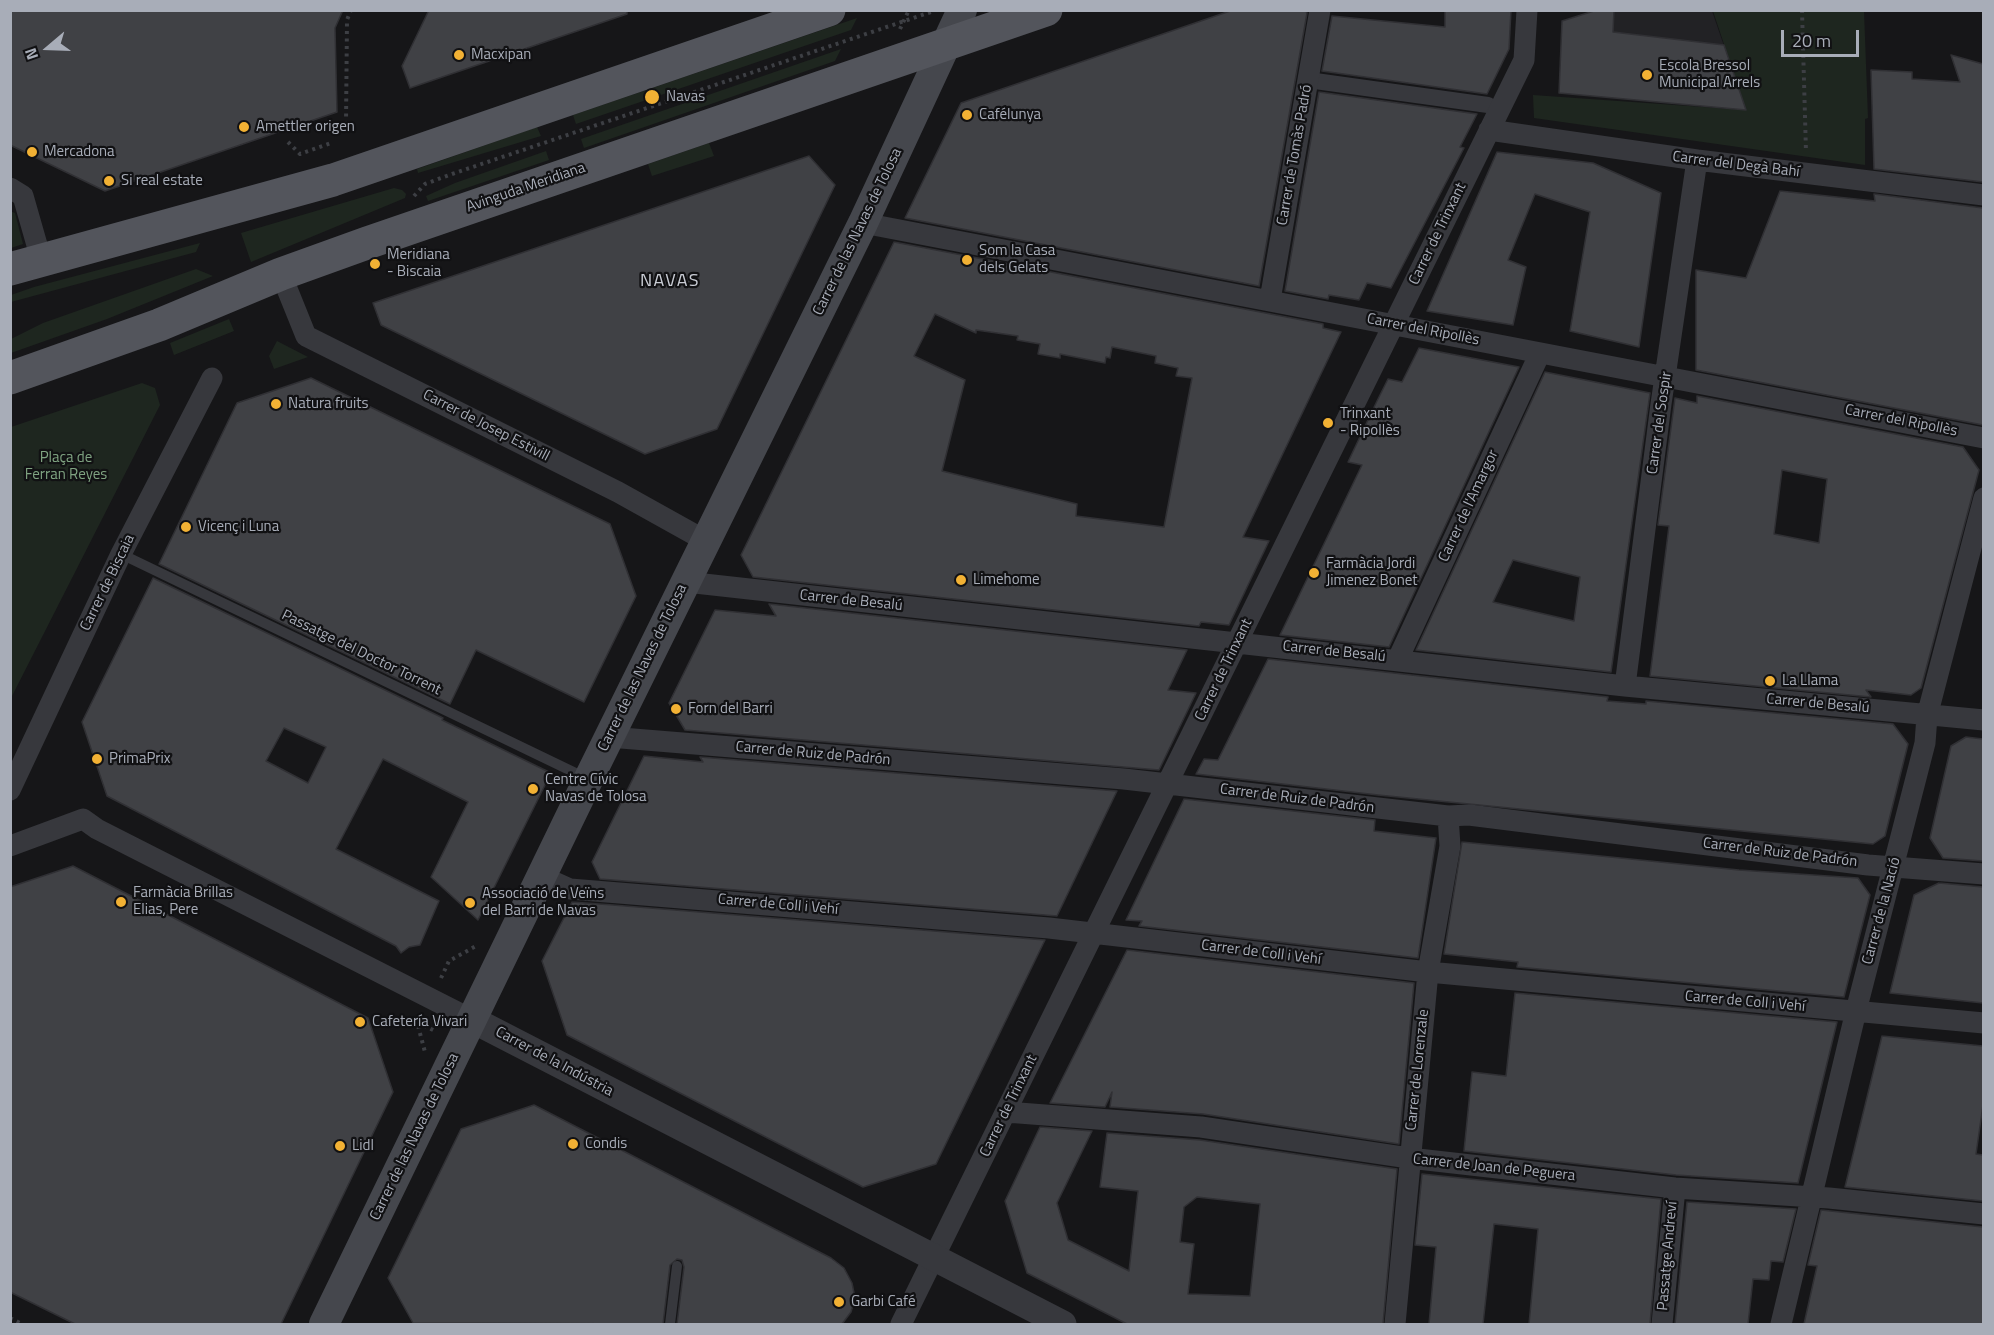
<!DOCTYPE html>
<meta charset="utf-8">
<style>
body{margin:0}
#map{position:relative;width:1994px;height:1335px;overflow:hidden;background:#161618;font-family:"Titillium Web",sans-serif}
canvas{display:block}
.frame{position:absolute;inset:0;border:12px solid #a8adb8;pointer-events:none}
.north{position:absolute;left:18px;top:18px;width:60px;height:60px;-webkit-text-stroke:4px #111113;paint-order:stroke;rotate:251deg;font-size:16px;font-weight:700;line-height:24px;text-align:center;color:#a8adb8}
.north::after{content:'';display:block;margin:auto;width:21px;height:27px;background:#a8adb8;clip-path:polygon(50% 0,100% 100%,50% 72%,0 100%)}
.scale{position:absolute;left:1781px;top:30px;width:78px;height:27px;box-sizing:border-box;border:3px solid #a8adb8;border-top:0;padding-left:8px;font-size:18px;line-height:21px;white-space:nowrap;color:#a8adb8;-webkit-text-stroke:4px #111113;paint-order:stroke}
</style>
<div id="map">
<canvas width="1994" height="1335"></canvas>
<div class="frame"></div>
<div class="north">N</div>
<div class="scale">20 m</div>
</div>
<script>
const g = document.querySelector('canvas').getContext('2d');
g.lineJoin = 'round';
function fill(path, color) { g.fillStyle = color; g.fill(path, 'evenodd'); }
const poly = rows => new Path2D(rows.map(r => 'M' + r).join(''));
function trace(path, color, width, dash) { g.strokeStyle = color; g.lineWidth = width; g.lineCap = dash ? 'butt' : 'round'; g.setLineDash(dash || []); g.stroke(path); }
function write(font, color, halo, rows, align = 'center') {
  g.font = font + ' "Titillium Web",sans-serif'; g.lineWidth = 4.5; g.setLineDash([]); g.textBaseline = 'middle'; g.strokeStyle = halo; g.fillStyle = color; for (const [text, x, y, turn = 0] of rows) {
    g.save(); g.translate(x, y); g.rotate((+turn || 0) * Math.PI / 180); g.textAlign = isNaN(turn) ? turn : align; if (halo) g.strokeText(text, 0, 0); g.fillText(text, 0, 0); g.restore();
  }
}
fill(poly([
 [1597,11,1712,11,1746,110,1559,93,1562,21]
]), '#222225');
fill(poly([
 [1713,11,1864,11,1868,118,1865,119,1865,165,1534,118,1533,95,1746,110],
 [857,18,851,30,576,124,573,115],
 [841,49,835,61,584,148,581,139],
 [537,127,541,136,418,173,417,169],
 [709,143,714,156,652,176,648,164],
 [546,151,549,160,428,201,426,196,455,183],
 [394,188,402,190,406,194,405,198,251,262,241,233],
 [10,211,15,213,23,244,11,248],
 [200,243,196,252,11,302,11,295,34,287],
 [196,269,213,276,107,319,11,353,11,339,43,323],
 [229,319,234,331,174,355,170,343],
 [277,341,308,357,274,369,269,356],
 [142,383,155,388,160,405,11,698,11,427]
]), '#1e261f');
const building = poly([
 [10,10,343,10,335,28,337,112,105,191,10,145,10,10],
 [429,10,627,10,627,14,410,88,402,66,429,10],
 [1233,10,1305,10,1307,13,1259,286,905,218,961,103,1233,10],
 [1445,10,1511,10,1509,49,1487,94,1322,71,1332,16,1445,27,1445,10],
 [1597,10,1614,10,1613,32,1724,45,1746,110,1559,93,1562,21,1597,10],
 [1951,55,1983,64,1983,182,1874,169,1871,70,1912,72,1912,79,1960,82,1951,55],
 [1319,92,1477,114,1460,147,1464,148,1391,288,1367,283,1359,300,1329,295,1328,299,1285,291,1319,92],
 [1497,152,1593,163,1661,193,1639,347,1570,331,1590,212,1535,194,1508,260,1526,267,1513,325,1427,311,1497,152],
 [809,156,835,185,717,429,645,454,381,325,373,303,809,156],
 [1780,191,1875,201,1874,194,1983,208,1983,425,1696,370,1696,270,1746,278,1780,191],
 [894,242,1323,324,1323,328,1341,332,1243,537,1269,541,1229,625,1201,622,1199,626,753,577,741,555,894,242],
 [935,314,976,333,976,330,1018,336,1017,340,1040,344,1038,354,1060,358,1060,354,1105,363,1106,357,1110,358,1112,347,1156,356,1155,363,1178,368,1176,376,1192,378,1164,527,1076,516,1077,504,942,471,965,380,914,356,935,314],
 [1419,348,1519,367,1389,647,1280,635,1362,465,1348,462,1377,401,1388,379,1402,382,1419,348],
 [1545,372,1650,393,1611,672,1416,650,1545,372],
 [1513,560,1580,577,1574,621,1493,602,1513,560],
 [311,378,610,524,636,596,584,702,476,650,450,704,159,564,237,403,311,378],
 [1697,396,1963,447,1979,470,1921,688,1911,695,1866,690,1871,697,1650,676,1669,526,1658,525,1675,398,1697,403,1697,396],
 [1782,470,1827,479,1819,543,1774,534,1782,470],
 [153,578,443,718,442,720,551,773,478,920,431,877,468,802,383,759,336,849,439,901,420,945,409,947,401,953,396,946,107,796,82,722,153,578],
 [284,728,326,747,308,783,266,761,284,728],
 [769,604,1187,650,1168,690,1196,693,1159,770,685,730,669,703,715,610,776,616,769,604],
 [1268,659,1608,697,1607,701,1646,704,1646,701,1893,724,1908,744,1885,836,1873,844,1378,795,1196,774,1204,759,1218,760,1268,659],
 [1966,737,1983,739,1983,861,1943,858,1930,838,1951,746,1966,737],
 [644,756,703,762,700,757,1117,791,1057,916,600,879,592,862,644,756],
 [1184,799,1375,820,1374,831,1436,838,1418,958,1139,926,1142,921,1126,920,1184,799],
 [1462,842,1739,870,1858,878,1870,895,1844,997,1517,967,1518,962,1444,954,1462,842],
 [73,866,368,1018,393,1092,281,1324,75,1324,10,1292,10,887,73,866],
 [1939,883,1983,887,1983,1003,1890,993,1914,895,1939,883],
 [572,902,613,905,1045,940,936,1164,863,1187,567,1035,542,961,572,902],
 [1127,950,1414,983,1399,1144,1203,1114,1110,1107,1112,1092,1105,1107,1050,1103,1127,950],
 [1515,993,1837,1022,1798,1183,1676,1175,1464,1151,1472,1072,1506,1076,1515,993],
 [1882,1036,1983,1046,1983,1105,1976,1154,1983,1155,1983,1201,1845,1187,1882,1036],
 [534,1105,831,1258,844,1268,852,1283,855,1298,851,1312,842,1324,677,1324,684,1267,682,1260,677,1259,670,1265,663,1324,413,1323,388,1278,461,1129,534,1105],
 [1040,1127,1092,1131,1057,1203,1068,1240,1129,1271,1138,1191,1100,1187,1107,1133,1200,1140,1397,1169,1383,1324,1127,1324,1027,1273,1005,1201,1040,1127],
 [1197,1197,1260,1204,1250,1296,1188,1294,1194,1244,1180,1242,1184,1207,1197,1197],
 [1422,1174,1661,1199,1650,1324,1529,1324,1538,1229,1494,1224,1483,1324,1429,1324,1436,1247,1415,1245,1422,1174],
 [1687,1202,1796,1209,1783,1262,1771,1261,1769,1280,1753,1279,1748,1324,1675,1324,1687,1202],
 [1821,1210,1983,1227,1983,1324,1804,1324,1817,1266,1808,1265,1821,1210]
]);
fill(building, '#404145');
trace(building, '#303034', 1.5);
trace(poly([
 [1802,10,1806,152],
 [900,29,909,10],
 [346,124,347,20,351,10],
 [288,142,300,154,331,143],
 [414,196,425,184,452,174,931,12],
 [441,978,449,961,476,946],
 [419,1019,417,1022,425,1052],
 [417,1022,437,1032],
 [10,1318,22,1324]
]), '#3d3f44', 4, [3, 4.5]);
trace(poly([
 [121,554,588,779],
 [670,1324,677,1266]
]), '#37383d', 10);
trace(poly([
 [1308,80,1488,105]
]), '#37383d', 16);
trace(poly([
 [1489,130,1697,160,1984,195],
 [10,188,23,196,41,259],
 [863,223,1984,438],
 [281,274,306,336,618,492,706,541],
 [1270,300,1320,10],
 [686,582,1625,686,1984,720],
 [1398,659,1540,353],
 [1625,686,1661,404,1697,160],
 [609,737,1124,779,1448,816,1469,815,1868,865,1984,874],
 [10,790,121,554,212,378],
 [10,846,83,819,97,829,473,1020],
 [541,876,570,889,1049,928,1428,972,1984,1023],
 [1006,1112,1201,1127,1409,1158,1675,1188,1829,1198,1984,1214],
 [901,1324,1524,60,1527,10],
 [1395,1324,1428,972,1450,846,1448,816],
 [1662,1324,1675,1188],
 [1781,1324,1856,1011,1925,743,1927,716,1984,498]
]), '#37383d', 21);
trace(poly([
 [473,1020,1063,1324]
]), '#37383d', 27);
trace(poly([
 [324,1324,588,780,863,223,962,10]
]), '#45474d', 30);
trace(poly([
 [10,269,333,180,829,10],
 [10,378,159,325,281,274,367,243,1046,10]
]), '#53555c', 33);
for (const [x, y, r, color] of [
 [459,55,6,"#f2b134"],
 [1647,75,6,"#f2b134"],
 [652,97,8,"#f2b134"],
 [967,115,6,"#f2b134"],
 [244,127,6,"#f2b134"],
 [32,152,6,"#f2b134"],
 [109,181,6,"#f2b134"],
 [967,260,6,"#f2b134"],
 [375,264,6,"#f2b134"],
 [276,404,6,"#f2b134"],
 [1328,423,6,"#f2b134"],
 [186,527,6,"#f2b134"],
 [1314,573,6,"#f2b134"],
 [961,580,6,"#f2b134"],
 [1770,681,6,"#f2b134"],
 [676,709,6,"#f2b134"],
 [97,759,6,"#f2b134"],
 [533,789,6,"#f2b134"],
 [121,902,6,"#f2b134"],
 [470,903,6,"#f2b134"],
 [360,1022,6,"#f2b134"],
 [573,1144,6,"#f2b134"],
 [340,1146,6,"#f2b134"],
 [839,1302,6,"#f2b134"]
]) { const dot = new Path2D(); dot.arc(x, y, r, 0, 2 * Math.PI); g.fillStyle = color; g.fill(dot); trace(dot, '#111113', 2); }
write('15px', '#a8adb8', '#111113', [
 ["Macxipan",471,55],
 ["Escola Bressol",1659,66],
 ["Municipal Arrels",1659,83],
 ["Navas",666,97],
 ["Cafélunya",979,115],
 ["Amettler origen",256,127],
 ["Mercadona",44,152],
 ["Si real estate",121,181],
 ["Som la Casa",979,251],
 ["dels Gelats",979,268],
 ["Meridiana",387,255],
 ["- Biscaia",387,272],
 ["Natura fruits",288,404],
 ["Trinxant",1340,414],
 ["- Ripollès",1340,431],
 ["Vicenç i Luna",198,527],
 ["Farmàcia Jordi",1326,564],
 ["Jimenez Bonet",1326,581],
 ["Limehome",973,580],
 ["La Llama",1782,681],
 ["Forn del Barri",688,709],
 ["PrimaPrix",109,759],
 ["Centre Cívic",545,780],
 ["Navas de Tolosa",545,797],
 ["Farmàcia Brillas",133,893],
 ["Elias, Pere",133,910],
 ["Associació de Veïns",482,894],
 ["del Barri de Navas",482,911],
 ["Cafetería Vivari",372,1022],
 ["Condis",585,1144],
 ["Lidl",352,1146],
 ["Garbi Café",851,1302]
], 'left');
write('15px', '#a8adb8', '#111113', [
 ["Carrer de Tomàs Padró",1295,155,-80],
 ["Carrer del Degà Bahí",1736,165,7],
 ["Avinguda Meridiana",526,188,-19],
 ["Carrer de las Navas de Tolosa",858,232,-64],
 ["Carrer de Trinxant",1438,234,-64],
 ["Carrer del Ripollès",1423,330,11],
 ["Carrer del Ripollès",1901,421,11],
 ["Carrer del Sospir",1660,423,-82],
 ["Carrer de Josep Estivill",486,426,27],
 ["Carrer de l'Amargor",1469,506,-65],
 ["Carrer de Biscaia",108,583,-64],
 ["Carrer de Besalú",851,601,6],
 ["Carrer de Besalú",1334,652,6],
 ["Passatge del Doctor Torrent",361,653,26],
 ["Carrer de las Navas de Tolosa",643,668,-64],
 ["Carrer de Trinxant",1224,670,-64],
 ["Carrer de Besalú",1818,704,5],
 ["Carrer de Ruiz de Padrón",813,754,5],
 ["Carrer de Ruiz de Padrón",1297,799,7],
 ["Carrer de Ruiz de Padrón",1780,853,7],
 ["Carrer de Coll i Vehí",778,905,5],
 ["Carrer de la Nació",1882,911,-75],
 ["Carrer de Coll i Vehí",1261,953,7],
 ["Carrer de Coll i Vehí",1745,1002,5],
 ["Carrer de la Indústria",554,1062,28],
 ["Carrer de Lorenzale",1418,1070,-84],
 ["Carrer de Trinxant",1009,1106,-64],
 ["Carrer de las Navas de Tolosa",415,1137,-64],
 ["Carrer de Joan de Peguera",1494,1168,6],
 ["Passatge Andreví",1668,1256,-85]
]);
write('15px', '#7fa381', '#111113', [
 ["Plaça de",66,458],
 ["Ferran Reyes",66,475]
]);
g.letterSpacing = '1.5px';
write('18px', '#c9ccd4', '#111113', [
 ["NAVAS",670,282]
]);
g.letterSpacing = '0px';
</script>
